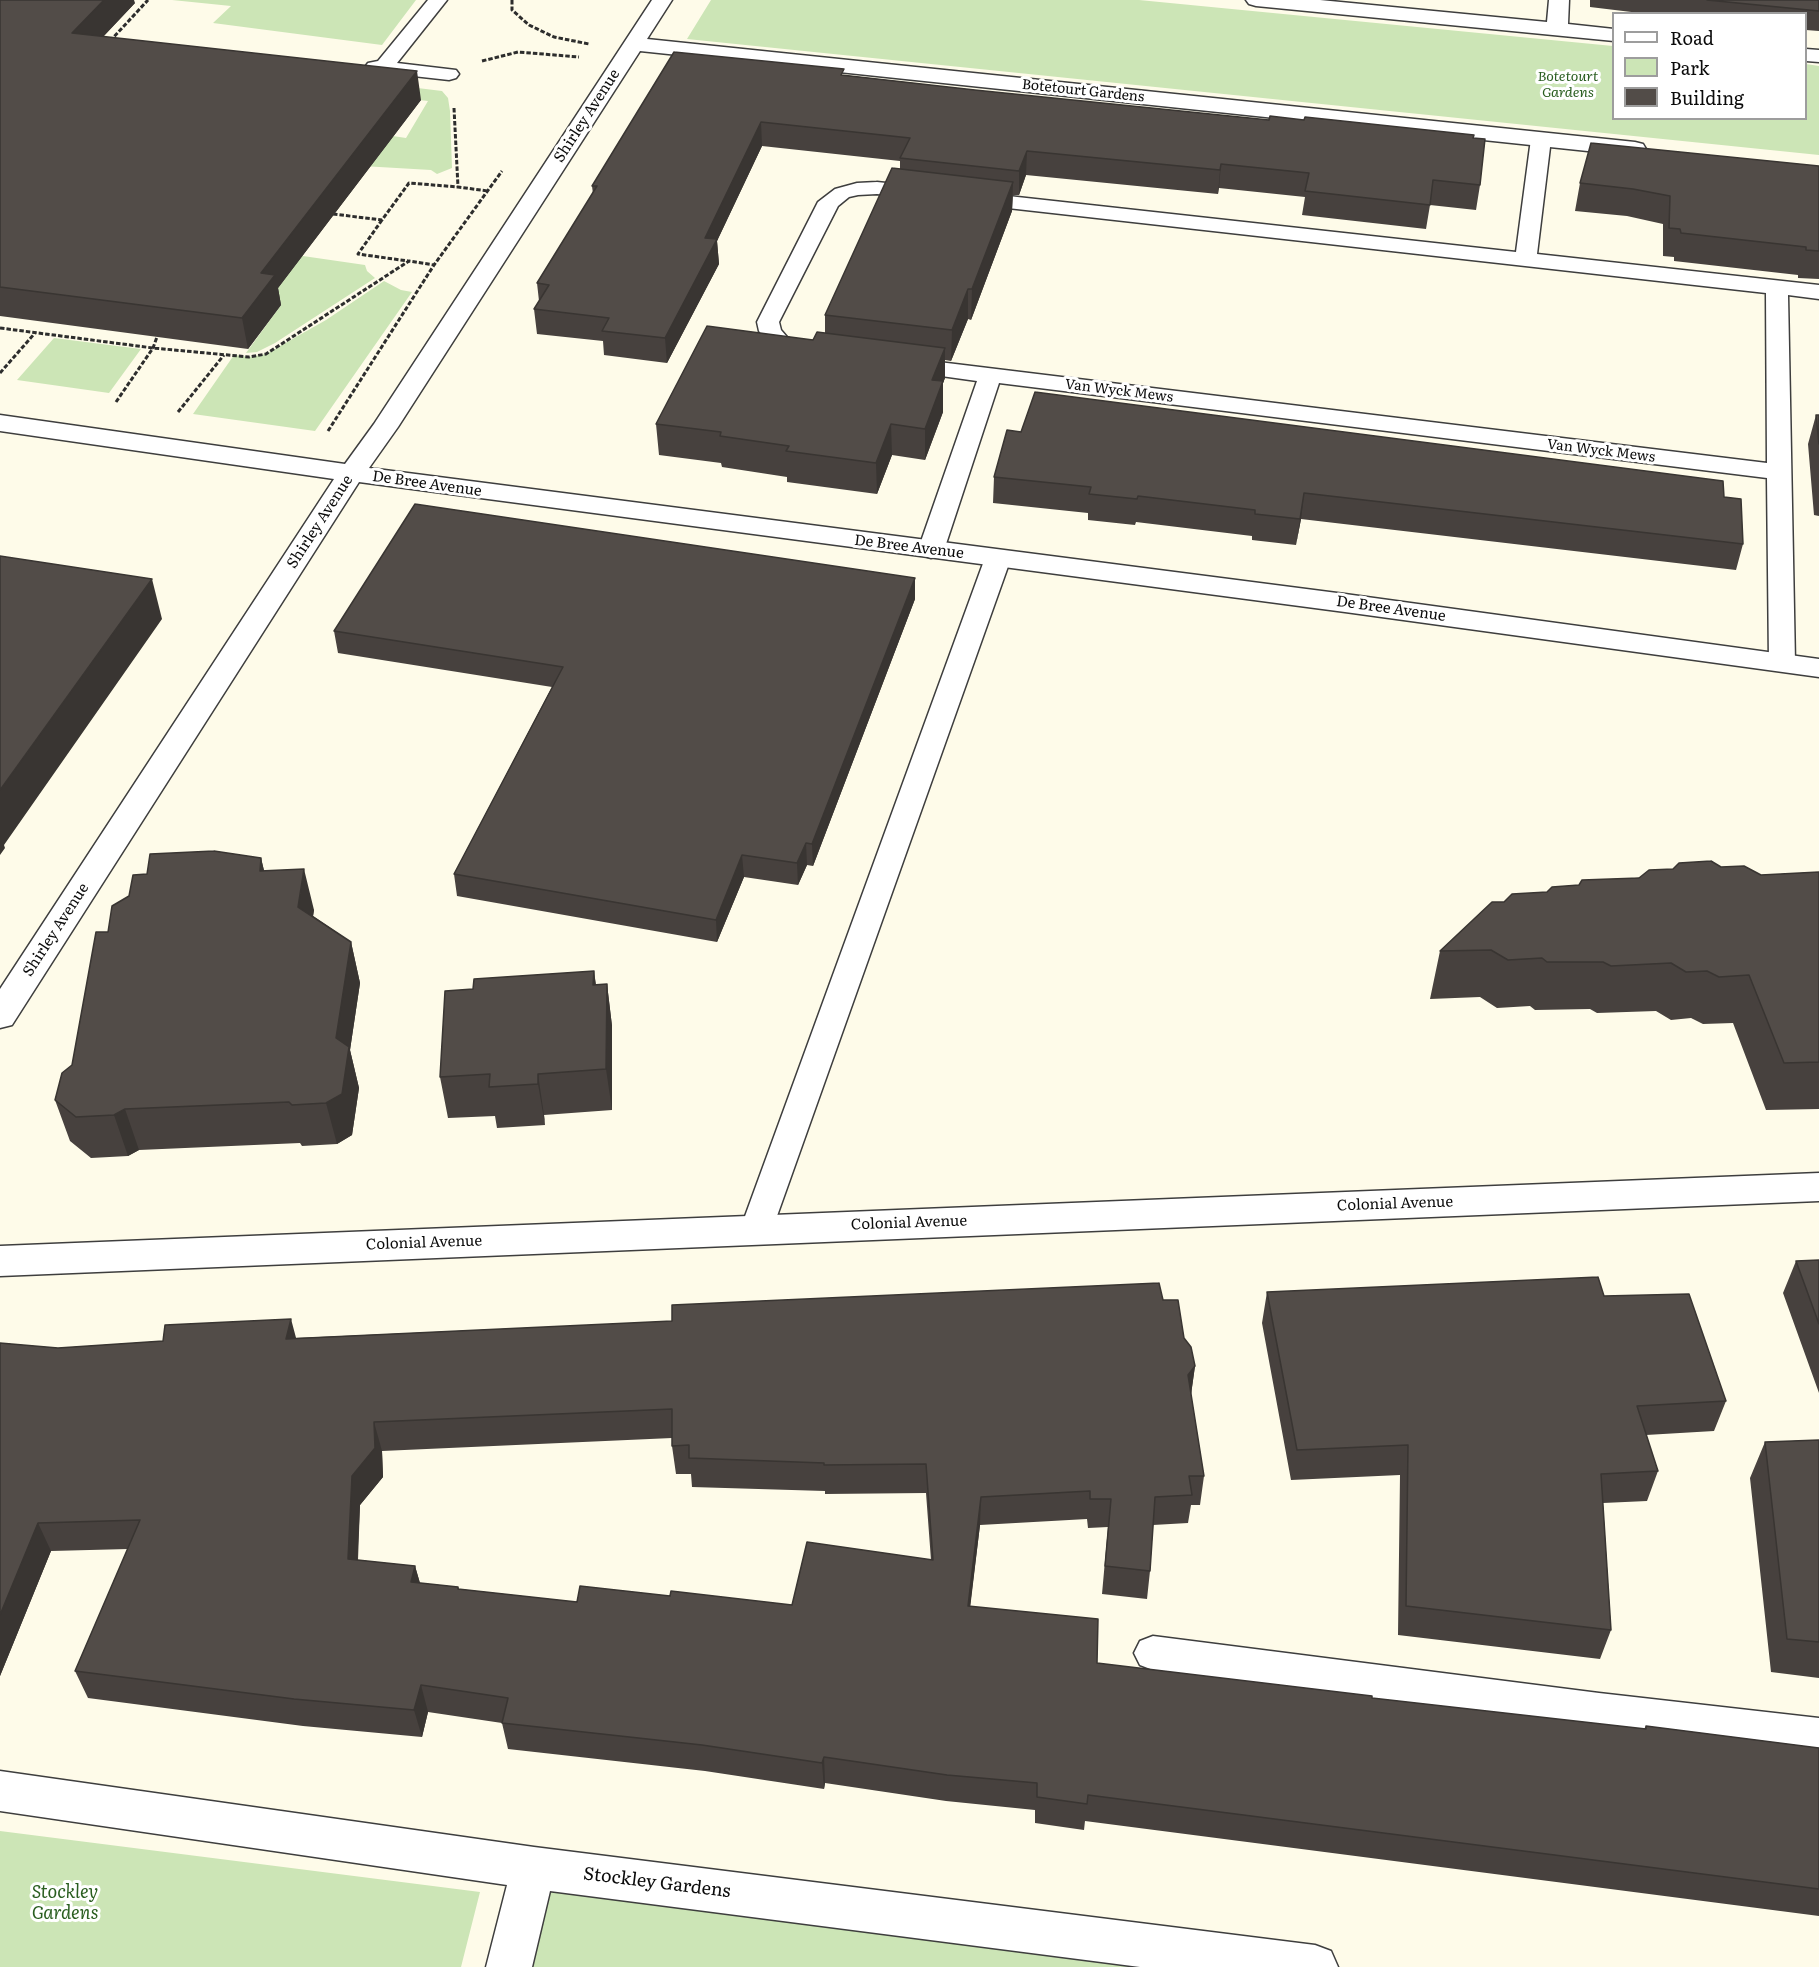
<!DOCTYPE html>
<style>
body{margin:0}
#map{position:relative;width:1819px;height:1967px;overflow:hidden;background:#fefbe9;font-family:Literata,serif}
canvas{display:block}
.legend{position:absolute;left:1612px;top:12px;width:195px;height:108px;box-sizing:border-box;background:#fff;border:2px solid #9d9d9d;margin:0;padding:8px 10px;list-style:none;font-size:18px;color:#0b0b0b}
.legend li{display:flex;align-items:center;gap:12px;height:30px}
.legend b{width:30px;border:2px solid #9d9d9d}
</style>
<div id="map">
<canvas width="1819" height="1967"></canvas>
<ul class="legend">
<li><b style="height:8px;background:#fff"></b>Road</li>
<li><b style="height:16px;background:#cce5b6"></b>Park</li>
<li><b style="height:16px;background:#524c48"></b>Building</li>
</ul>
</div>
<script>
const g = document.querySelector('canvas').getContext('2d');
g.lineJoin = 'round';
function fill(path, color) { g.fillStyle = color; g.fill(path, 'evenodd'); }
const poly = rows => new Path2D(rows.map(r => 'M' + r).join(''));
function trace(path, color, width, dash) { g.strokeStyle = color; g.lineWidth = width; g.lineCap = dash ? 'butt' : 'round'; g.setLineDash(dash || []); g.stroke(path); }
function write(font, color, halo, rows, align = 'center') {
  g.font = font + ' Literata,serif'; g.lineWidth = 6; g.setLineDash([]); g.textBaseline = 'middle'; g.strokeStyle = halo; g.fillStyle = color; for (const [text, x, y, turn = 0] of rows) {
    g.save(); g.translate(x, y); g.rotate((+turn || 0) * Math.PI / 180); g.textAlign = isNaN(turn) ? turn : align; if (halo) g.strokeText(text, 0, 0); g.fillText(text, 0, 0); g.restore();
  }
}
fill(poly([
 [172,0,416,0,382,45,213,23,231,6],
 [711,0,1139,0,1613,46,1614,118,1806,118,1806,64,1819,66,1819,155,687,39],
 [377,83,442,91,448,98,450,111,452,168,437,174,431,170,362,166,386,135,406,138,428,101,368,94],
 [296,255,365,265,367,271,375,278,275,343,257,352,246,353,281,305,260,302],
 [384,281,401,290,412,292,315,431,193,414,234,355,249,357,266,354,326,320],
 [54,338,141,349,109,393,17,380],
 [0,1831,480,1892,461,1967,0,1967],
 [547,1891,1151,1967,529,1967]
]), '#cce5b6');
const service = poly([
 [428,0,447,0,397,63,456,70,459,74,456,78,449,80,368,71,365,67,368,63,378,61,428,0],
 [1541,133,1548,135,1551,139,1537,254,1819,285,1819,299,1788,295,1795,663,1791,669,1782,671,1773,669,1769,663,1767,478,999,383,944,550,940,555,931,558,922,555,918,550,977,381,898,370,895,365,898,360,906,358,1767,463,1766,293,972,204,965,202,961,198,965,194,972,192,1516,252,1531,139,1534,135,1541,133],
 [877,182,924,187,931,189,934,193,931,197,924,199,877,194,858,195,849,197,838,206,779,322,781,330,787,337,799,343,816,347,819,352,816,357,808,359,784,354,771,347,759,331,757,322,818,202,835,189,857,183,877,182],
 [998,550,1007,553,1011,558,772,1230,768,1239,756,1243,744,1239,740,1230,985,558,989,553,998,550],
 [1153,1636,1599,1693,1819,1718,1819,1754,1599,1729,1153,1670,1140,1665,1134,1653,1140,1641,1153,1636]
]);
const minor = poly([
 [652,0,672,0,647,39,1635,142,1643,144,1646,149,1643,154,1635,156,640,51,398,427,369,468,1345,594,1819,659,1819,677,1345,612,359,482,12,1025,0,1028,0,989,334,479,0,431,0,415,345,464,374,424,652,0],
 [1246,0,1320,0,1547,22,1549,0,1569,0,1568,24,1614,29,1614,41,1256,6,1249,4,1246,0],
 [1806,49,1819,50,1819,62,1806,61,1806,49],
 [0,1771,534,1847,1315,1945,1331,1951,1338,1967,1140,1967,550,1891,532,1967,486,1967,507,1885,0,1811,0,1771]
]);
const tertiary = poly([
 [1819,1173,1819,1201,0,1276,0,1246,1819,1173]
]);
trace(service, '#3e3e3e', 3);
trace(minor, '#3e3e3e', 3);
trace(tertiary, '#3e3e3e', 3);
trace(poly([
 [512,0,512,10,529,25,554,37,589,44],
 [110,41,148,0],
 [482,61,518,52,579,57],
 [454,108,458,187,488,191],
 [333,214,382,220,409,183,458,187],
 [382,220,358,254,408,261],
 [0,328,153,348,249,357,266,354,409,261,434,265],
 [0,373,35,333],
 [116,402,153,348,157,337],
 [178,412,224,355],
 [328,431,434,265,502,171]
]), '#2d2d2d', 3, [4.5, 2]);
fill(service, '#fff');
fill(minor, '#fff');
fill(tertiary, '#fff');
fill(poly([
 [0,0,135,3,103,37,421,100,278,288,281,305,248,349,0,316],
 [1590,0,1819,0,1819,31,1806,30,1806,14,1648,14,1590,7],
 [844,75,975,90,1269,120,1473,138,1480,185,1476,210,1430,205,1426,229,1302,215,1305,197,1219,188,1218,194,1026,175,1019,195,1013,195,1012,211,971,320,968,319,951,361,945,360,945,378,943,383,943,412,925,460,892,455,877,494,787,482,787,477,722,467,721,463,659,455,656,424,825,333,825,315,900,169,900,161,762,146,717,241,719,264,667,363,604,355,603,341,537,334,534,309,539,301,537,283,593,194,592,186],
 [1819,166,1819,279,1798,278,1798,275,1674,261,1674,257,1663,256,1663,224,1627,216,1575,211,1580,183],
 [1816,415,1819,415,1819,516,1814,515,1808,444],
 [994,477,1724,497,1743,544,1736,570,1301,519,1296,545,1252,540,1252,536,1136,522,1135,525,1088,520,1088,513,993,503],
 [915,599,813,866,807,865,798,885,744,877,717,942,457,896,454,874,552,687,338,653,334,631],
 [261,858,264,871,314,910,313,916,351,942,360,983,350,1050,359,1088,352,1135,337,1144,302,1146,300,1143,139,1150,128,1156,91,1158,70,1141,55,1100,72,1065,108,932,129,896,147,874],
 [1721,867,1761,875,1819,872,1819,1109,1766,1110,1733,1023,1703,1024,1691,1018,1671,1020,1656,1011,1597,1013,1590,1009,1535,1010,1530,1006,1497,1008,1480,997,1430,999,1440,951,1504,902,1579,885],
 [594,971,596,985,607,984,612,1026,612,1110,544,1115,545,1125,497,1128,495,1116,448,1118,440,1077,473,989],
 [1819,1260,1819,1393,1783,1293,1796,1261],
 [1267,1292,1604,1296,1726,1401,1714,1431,1646,1435,1658,1471,1647,1501,1603,1503,1611,1630,1600,1659,1398,1635,1400,1475,1291,1480,1262,1323],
 [1163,1300,1184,1338,1195,1366,1191,1394,1204,1476,1200,1505,1191,1505,1188,1523,1153,1525,1150,1571,1147,1599,1102,1594,1108,1527,1088,1528,1087,1519,980,1525,970,1606,1097,1663,1372,1698,1644,1729,1646,1726,1819,1748,1819,1916,1085,1821,1084,1830,1035,1823,1035,1810,946,1801,825,1783,824,1789,705,1771,508,1749,502,1723,428,1712,422,1737,303,1726,88,1698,75,1671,128,1549,51,1551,0,1676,0,1343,58,1348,163,1341,296,1338],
 [672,1438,672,1446,676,1474,691,1474,692,1487,825,1491,825,1494,926,1493,931,1560,792,1605,670,1596,577,1602,459,1589,458,1587,420,1583,415,1566,358,1560,360,1505,383,1477,382,1451],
 [1819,1440,1819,1678,1771,1672,1750,1478,1765,1442]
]), '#47413e');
fill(poly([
 [104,0,134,0,135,3,79,62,72,33],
 [417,71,421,100,278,288,281,305,248,349,242,318,261,273],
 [761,122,762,146,717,241,719,264,667,363,665,338,705,238],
 [1027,151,1026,175,1019,195,1019,171],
 [1221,164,1219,188,1218,194,1220,170],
 [1013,182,1012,211,971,320,972,289],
 [968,289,968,319,951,361,952,330],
 [945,348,945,378,943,383,943,412,925,460,925,429,932,380],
 [891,424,892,455,877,494,876,463],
 [1304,493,1301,519,1296,545],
 [915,578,915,599,813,866,812,844],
 [152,579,162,619,4,845,5,848,0,855,0,790],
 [806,843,807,865,798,885,797,863],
 [742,855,744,877,717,942,716,920],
 [261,858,271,899,260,871],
 [304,869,314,910,308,948,298,907],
 [351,942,360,983,350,1050,359,1088,352,1135,337,1144,326,1103],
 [594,971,599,1012,593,985],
 [607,984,612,1026,612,1110,606,1069],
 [538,1074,544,1115,545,1125,538,1084],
 [125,1109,139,1150,128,1156,114,1115],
 [291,1319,299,1349,286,1339],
 [1195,1366,1191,1395,1188,1375],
 [374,1422,382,1451,383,1477,360,1505,356,1587,348,1559,352,1476],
 [981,1497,980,1525,967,1634,968,1606],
 [38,1523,51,1551,0,1676,0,1615],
 [415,1566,423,1594,411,1582],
 [421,1685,428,1712,422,1737,414,1710],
 [824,1757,825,1783,824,1789,822,1763]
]), '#393532');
const building = poly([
 [0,0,104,0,72,33,417,71,261,273,275,275,242,318,0,287,0,0],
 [1707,0,1819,0,1819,11,1707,0],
 [674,52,844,69,841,75,975,90,1269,120,1270,116,1304,120,1305,117,1474,135,1473,138,1485,139,1480,185,1433,180,1430,205,1305,191,1309,173,1221,164,1220,170,1027,151,1019,171,900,158,910,138,761,122,705,238,717,239,665,338,602,331,609,318,534,309,549,285,537,283,597,186,592,186,674,52],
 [1591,143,1819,166,1819,251,1806,250,1806,247,1681,233,1680,229,1669,228,1670,196,1633,189,1580,183,1591,143],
 [892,168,1013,182,972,289,968,289,952,330,825,315,892,168],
 [707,326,813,340,817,332,945,348,932,380,943,381,925,429,891,424,876,463,786,451,789,446,720,436,721,432,656,424,707,326],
 [1035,392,1723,481,1724,497,1741,499,1743,544,1304,493,1300,519,1255,514,1255,510,1138,496,1137,499,1089,494,1091,487,994,477,1007,430,1021,432,1035,392],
 [1816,415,1819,415,1819,444,1816,415],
 [415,504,915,578,812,844,806,843,797,863,742,855,716,920,454,874,563,667,334,631,415,504],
 [0,556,152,579,0,790,0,556],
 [214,851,261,858,260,871,304,869,298,907,351,942,336,1038,349,1047,342,1094,326,1103,292,1105,289,1102,125,1109,114,1115,76,1117,55,1100,62,1073,72,1065,96,932,108,932,112,906,129,896,133,875,147,874,150,854,214,851],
 [1711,861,1721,867,1744,866,1761,875,1819,872,1819,1062,1784,1063,1749,975,1719,977,1707,971,1686,972,1671,963,1611,966,1603,962,1547,962,1542,958,1508,960,1491,950,1440,951,1492,902,1504,902,1512,894,1547,892,1552,887,1579,885,1582,880,1639,878,1649,870,1673,869,1679,863,1711,861],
 [594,971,593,985,607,984,606,1069,538,1074,538,1084,489,1087,490,1074,440,1077,445,991,473,989,474,979,594,971],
 [1819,1260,1819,1324,1796,1261,1819,1260],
 [1598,1277,1604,1296,1689,1294,1726,1401,1637,1406,1658,1471,1601,1474,1611,1630,1406,1606,1408,1445,1297,1450,1267,1292,1598,1277],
 [1159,1283,1163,1300,1178,1300,1184,1338,1191,1347,1195,1366,1188,1375,1204,1476,1189,1476,1192,1495,1155,1497,1150,1571,1105,1566,1111,1499,1090,1499,1090,1491,981,1497,968,1606,1098,1619,1097,1663,1372,1696,1372,1698,1646,1729,1646,1726,1819,1748,1819,1889,1088,1795,1087,1804,1037,1797,1037,1783,947,1775,824,1757,822,1763,702,1745,502,1723,508,1698,421,1685,414,1710,294,1699,75,1671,140,1520,38,1523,0,1615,0,1343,58,1348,163,1341,165,1325,291,1319,286,1339,672,1321,672,1305,1159,1283],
 [672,1409,672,1446,689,1445,689,1458,824,1463,824,1465,926,1464,933,1560,807,1542,792,1605,671,1591,670,1596,580,1586,577,1602,458,1589,458,1587,411,1582,415,1566,348,1559,352,1476,375,1448,374,1422,672,1409],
 [1819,1440,1819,1642,1787,1639,1765,1442,1819,1440]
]);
fill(building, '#524c48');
trace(building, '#393532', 1.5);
write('italic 14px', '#2a5e20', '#fff', [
 ["Botetourt",1568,77],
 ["Gardens",1568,93]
]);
write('14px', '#0b0b0b', '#fff', [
 ["Botetourt Gardens",1083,91,6],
 ["Van Wyck Mews",1119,391,7],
 ["Van Wyck Mews",1601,451,7]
]);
write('15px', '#0b0b0b', '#fff', [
 ["Shirley Avenue",587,116,-57],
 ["De Bree Avenue",427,484,8],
 ["Shirley Avenue",320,522,-57],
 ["De Bree Avenue",909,547,7],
 ["De Bree Avenue",1391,609,8],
 ["Shirley Avenue",56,930,-57],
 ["Colonial Avenue",1395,1204,-2],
 ["Colonial Avenue",909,1223,-2],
 ["Colonial Avenue",424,1243,-2]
]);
write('18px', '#0b0b0b', '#fff', [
 ["Stockley Gardens",657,1883,7]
]);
write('italic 18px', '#2a5e20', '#fff', [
 ["Stockley",65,1893],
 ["Gardens",65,1914]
]);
</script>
